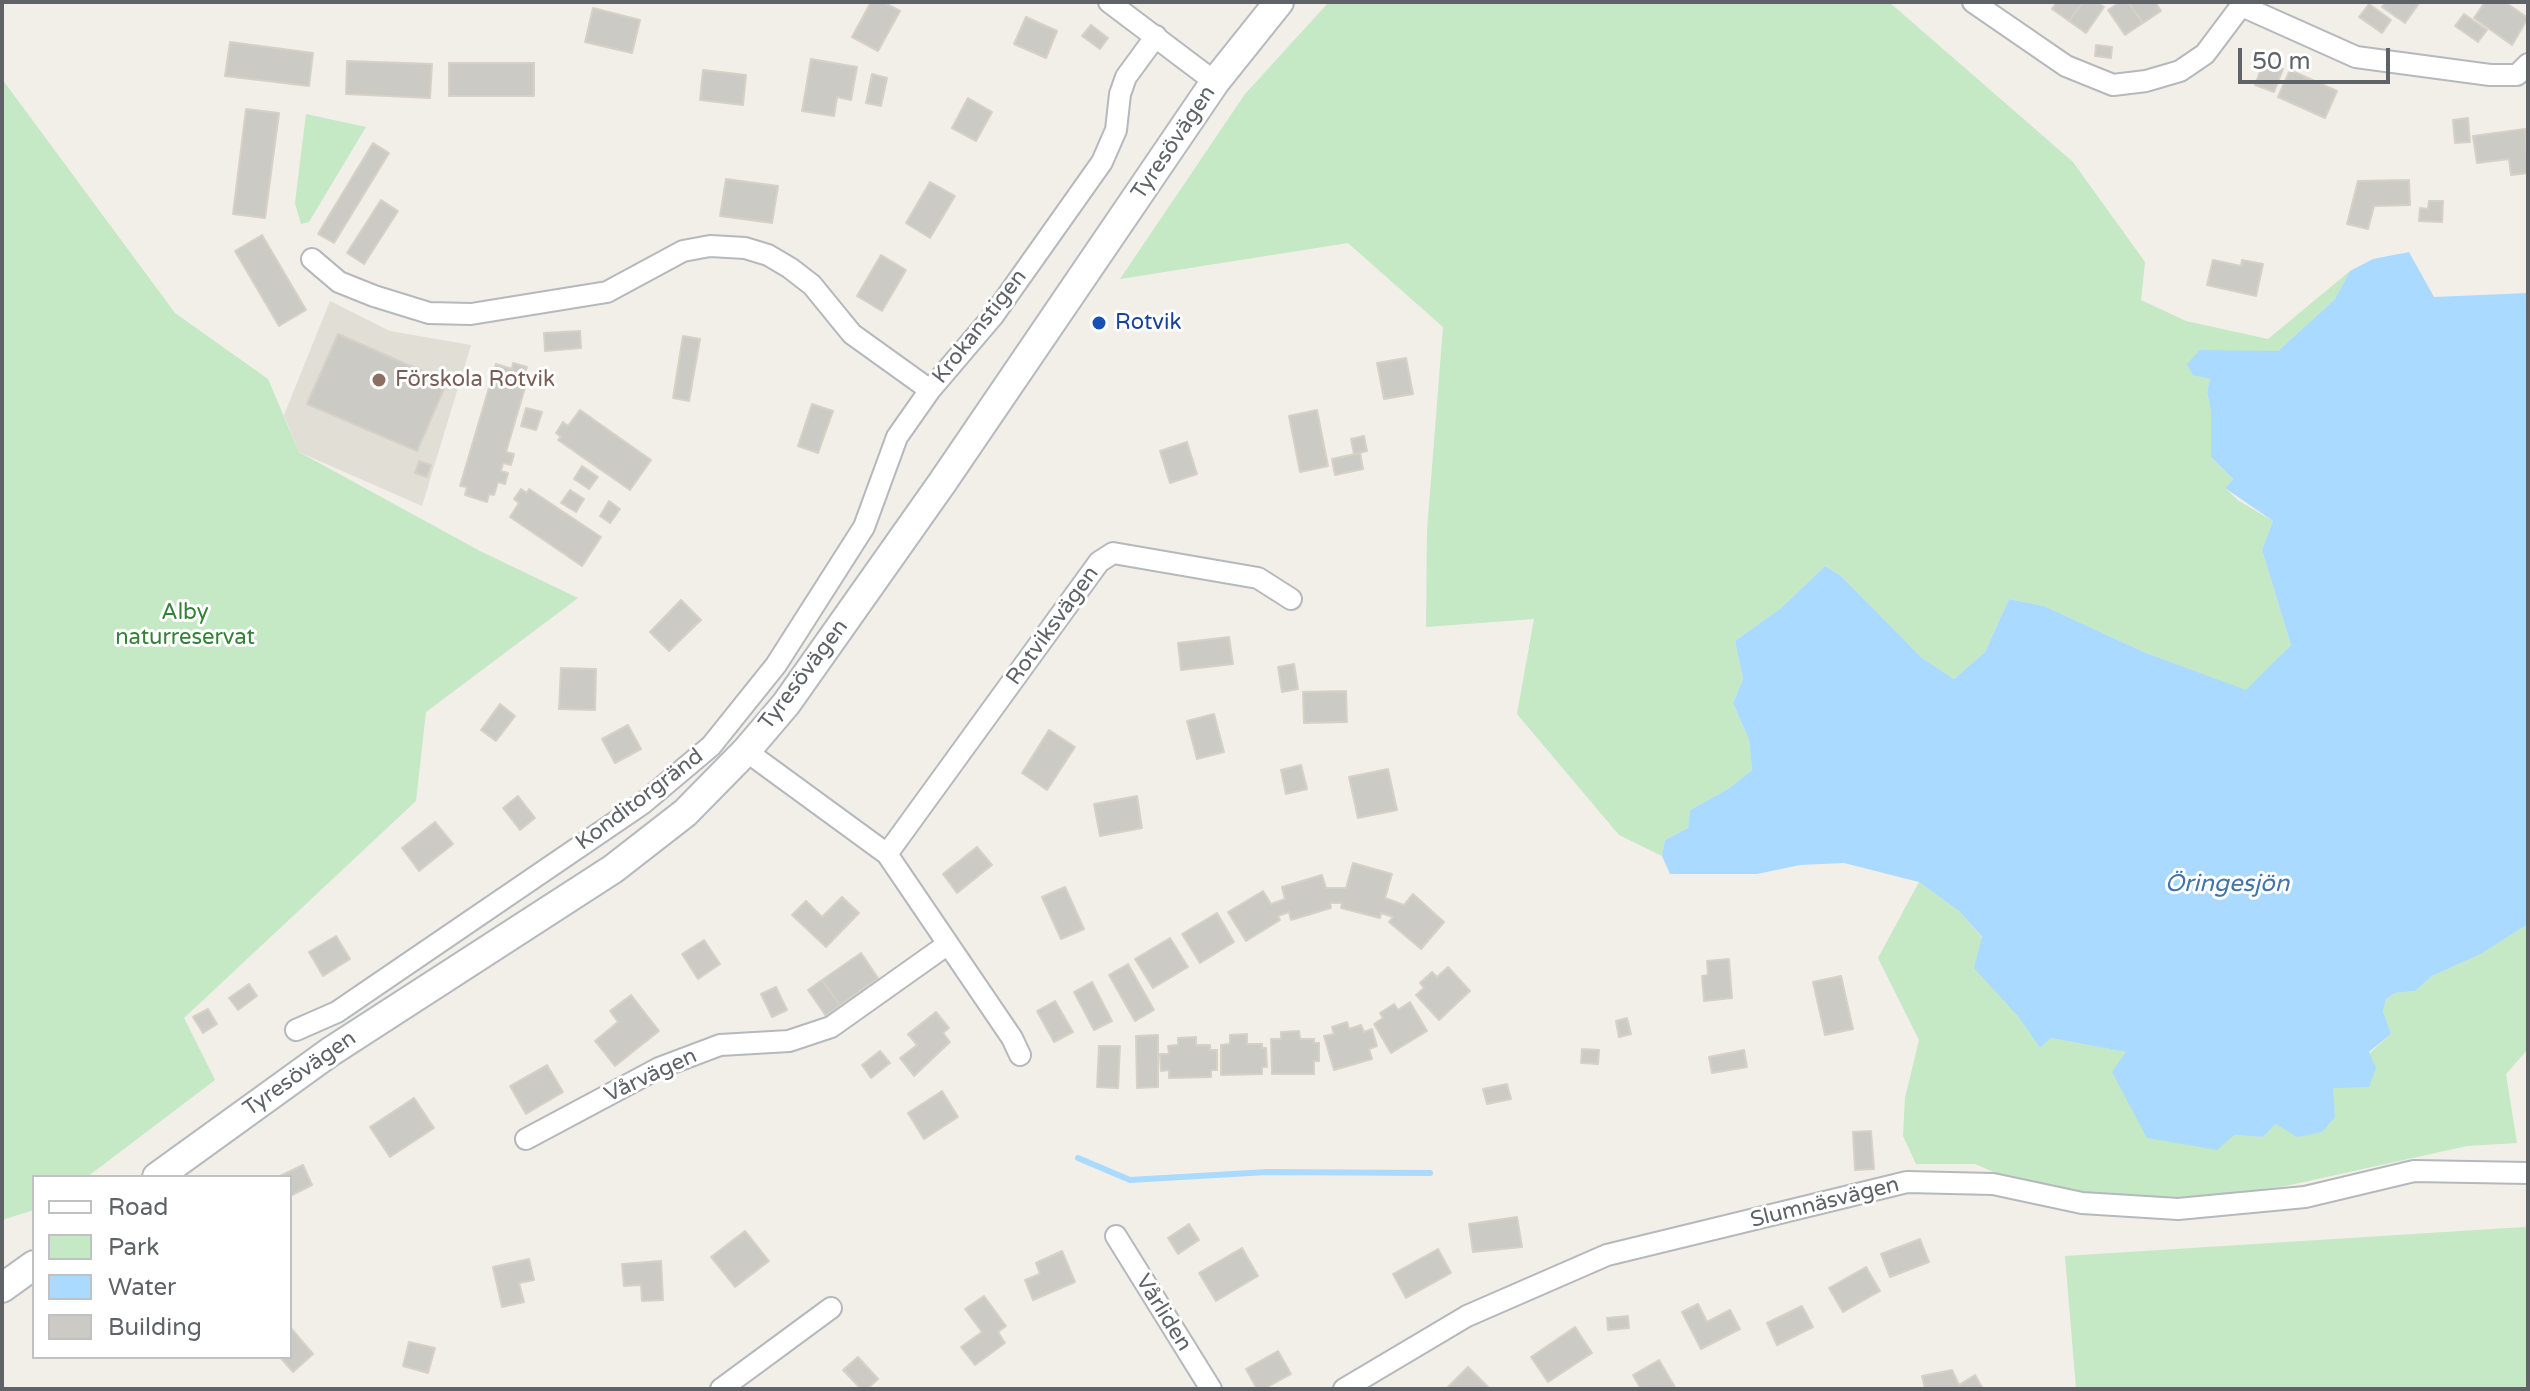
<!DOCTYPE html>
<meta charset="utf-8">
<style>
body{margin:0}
#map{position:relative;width:2530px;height:1391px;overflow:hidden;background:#f1efe8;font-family:"Varela Round",sans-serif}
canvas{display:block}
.frame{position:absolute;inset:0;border:4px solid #5f6368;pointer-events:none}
.legend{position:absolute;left:32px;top:1175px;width:260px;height:184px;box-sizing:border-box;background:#fff;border:2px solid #bfc1c3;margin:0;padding:10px 14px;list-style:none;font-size:24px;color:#5f6368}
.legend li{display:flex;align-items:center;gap:16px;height:40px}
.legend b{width:40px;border:2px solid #bfc1c3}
.scale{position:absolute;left:2238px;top:48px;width:152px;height:36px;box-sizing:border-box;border:4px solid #5f6368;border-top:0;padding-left:10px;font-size:24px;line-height:28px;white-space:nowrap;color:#5f6368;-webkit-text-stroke:6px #fff;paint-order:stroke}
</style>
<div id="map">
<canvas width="2530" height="1391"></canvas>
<div class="frame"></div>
<ul class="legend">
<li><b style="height:10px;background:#fff"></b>Road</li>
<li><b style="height:22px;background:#c5e8c5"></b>Park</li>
<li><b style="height:22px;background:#aadaff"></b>Water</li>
<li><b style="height:22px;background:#cccac5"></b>Building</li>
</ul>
<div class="scale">50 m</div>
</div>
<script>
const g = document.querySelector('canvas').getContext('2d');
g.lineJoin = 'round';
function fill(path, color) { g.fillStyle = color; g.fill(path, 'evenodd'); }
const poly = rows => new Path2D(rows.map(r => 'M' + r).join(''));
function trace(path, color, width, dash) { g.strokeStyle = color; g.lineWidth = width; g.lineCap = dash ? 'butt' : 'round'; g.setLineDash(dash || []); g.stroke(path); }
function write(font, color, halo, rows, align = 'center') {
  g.font = font + ' "Varela Round",sans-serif'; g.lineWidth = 6; g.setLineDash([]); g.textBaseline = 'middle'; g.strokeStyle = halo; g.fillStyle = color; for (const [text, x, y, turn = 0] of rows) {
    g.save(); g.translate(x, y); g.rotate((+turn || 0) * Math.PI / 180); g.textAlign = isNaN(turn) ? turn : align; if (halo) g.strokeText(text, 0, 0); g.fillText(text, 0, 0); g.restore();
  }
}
fill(poly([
 [330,301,390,331,471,345,422,506,299,452,284,415]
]), '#e1ded6');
fill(poly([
 [1329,2,1889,2,2073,162,2145,262,2141,300,2186,321,2268,339,2350,271,2335,299,2278,351,2210,379,2207,392,2211,412,2211,457,2233,479,2225,488,2239,501,2273,521,2262,550,2291,645,2246,691,2146,653,2044,606,2009,599,1985,652,1954,679,1922,658,1840,575,1825,566,1781,608,1735,641,1743,679,1733,703,1749,740,1752,770,1728,789,1690,810,1688,828,1665,840,1662,856,1619,835,1517,714,1534,619,1426,627,1427,531,1443,327,1348,243,1120,279,1245,94],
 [2,79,175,313,268,379,299,452,480,551,578,598,426,712,416,801,184,1018,215,1080,87,1177,34,1177,34,1210,2,1220],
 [306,114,366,127,309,222,301,224,295,203],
 [1919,882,1960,912,1982,938,2017,1015,2040,1048,2051,1038,2127,1052,2234,1135,2263,1137,2276,1124,2335,1117,2332,1087,2391,1034,2383,1011,2386,999,2395,993,2415,991,2432,976,2481,954,2528,924,2528,1049,2506,1074,2517,1143,2467,1146,2281,1187,2171,1199,2089,1197,1998,1174,1975,1164,1916,1164,1903,1136,1905,1098,1919,1040,1878,958],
 [2524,1227,2528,1228,2528,1389,2076,1389,2065,1256]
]), '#c5e8c5');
fill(poly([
 [2409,252,2434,297,2528,293,2528,924,2481,954,2432,976,2415,991,2395,993,2386,999,2383,1011,2391,1034,2369,1052,2376,1068,2369,1087,2333,1088,2335,1117,2322,1132,2297,1137,2276,1124,2263,1137,2234,1135,2217,1150,2147,1138,2112,1072,2126,1052,2051,1038,2040,1048,2017,1015,1974,968,1982,937,1960,912,1919,882,1844,863,1800,865,1757,874,1670,874,1662,856,1665,840,1688,828,1690,810,1728,789,1752,770,1749,740,1733,703,1743,679,1735,641,1781,608,1825,566,1840,575,1922,658,1954,679,1985,652,2009,599,2044,606,2146,653,2246,690,2291,645,2262,550,2273,521,2225,488,2233,479,2211,457,2211,412,2207,392,2210,379,2193,375,2187,364,2200,350,2278,351,2335,299,2350,271,2373,259]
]), '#aadaff');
trace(poly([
 [1078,1158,1130,1180,1267,1172,1430,1173]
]), '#aadaff', 6);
const building = poly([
 [871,2,883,2,900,11,878,51,852,37,871,2],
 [2057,2,2083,2,2069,21,2052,9,2057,2],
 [2083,2,2097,2,2104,7,2086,33,2069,21,2083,2],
 [2120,2,2128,2,2143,23,2125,35,2108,10,2120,2],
 [2128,2,2155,2,2161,11,2143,23,2128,2],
 [2386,2,2420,2,2405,23,2382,7,2386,2],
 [2485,2,2505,2,2528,18,2512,45,2474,18,2485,2],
 [2369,4,2391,20,2382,33,2359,17,2369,4],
 [593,8,640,20,632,53,585,42,593,8],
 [2464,14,2487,30,2478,42,2455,26,2464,14],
 [1026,17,1057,31,1046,58,1014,44,1026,17],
 [1091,25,1108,38,1100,49,1082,36,1091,25],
 [230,42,313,53,309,86,225,76,230,42],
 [2096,45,2112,47,2111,58,2095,56,2096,45],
 [811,59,857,67,851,100,837,97,834,116,802,111,811,59],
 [347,61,432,64,430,98,346,94,347,61],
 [2264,61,2283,69,2274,92,2255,85,2264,61],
 [449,63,534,63,534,96,449,96,449,63],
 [703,70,746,75,743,105,700,100,703,70],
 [2290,70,2337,91,2325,118,2278,97,2290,70],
 [872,74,887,78,881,106,866,103,872,74],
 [968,98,992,112,976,141,952,128,968,98],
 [246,109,279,113,265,218,233,214,246,109],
 [2468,118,2470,142,2455,143,2453,120,2468,118],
 [2525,129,2528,173,2511,175,2509,159,2477,163,2473,136,2525,129],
 [373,143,389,153,334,243,318,234,373,143],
 [726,179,778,186,772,223,720,216,726,179],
 [2409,180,2410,205,2374,206,2368,229,2347,224,2358,181,2409,180],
 [930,182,955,196,930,238,906,223,930,182],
 [381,200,398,211,364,264,347,253,381,200],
 [2429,201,2443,201,2442,222,2419,221,2420,208,2428,209,2429,201],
 [262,235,306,310,279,326,235,251,262,235],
 [881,255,906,270,882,311,857,296,881,255],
 [2213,260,2241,266,2242,260,2263,264,2256,296,2207,285,2213,260],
 [580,331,581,348,545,351,544,333,580,331],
 [338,334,447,382,417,451,307,404,338,334],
 [683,336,700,339,689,401,673,398,683,336],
 [1406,358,1413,394,1384,399,1377,363,1406,358],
 [513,363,527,367,525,373,529,374,506,452,514,454,511,465,503,463,501,471,508,473,505,484,498,482,494,495,489,494,487,502,465,495,467,487,460,486,496,364,512,369,513,363],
 [812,404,833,411,818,453,798,446,812,404],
 [526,408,542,412,536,430,521,426,526,408],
 [580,410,651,460,630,490,558,440,561,437,556,433,563,422,568,426,580,410],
 [1317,410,1328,466,1300,472,1289,416,1317,410],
 [1364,436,1367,451,1354,454,1351,439,1364,436],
 [1187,442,1197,474,1170,483,1160,451,1187,442],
 [1360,453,1363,469,1335,475,1332,459,1360,453],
 [419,461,431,465,427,477,415,473,419,461],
 [582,466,598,477,589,489,574,479,582,466],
 [521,489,527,493,529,489,601,537,582,566,510,517,519,503,514,499,521,489],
 [570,490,584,499,576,512,561,503,570,490],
 [609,501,620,509,610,523,600,516,609,501],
 [681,600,701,620,669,651,650,632,681,600],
 [1229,637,1233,664,1181,670,1178,643,1229,637],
 [1294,664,1298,689,1282,692,1278,667,1294,664],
 [561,668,596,669,595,710,559,709,561,668],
 [1346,691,1347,722,1304,723,1303,692,1346,691],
 [500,704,515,716,496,741,481,730,500,704],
 [1214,714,1224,752,1197,759,1187,721,1214,714],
 [628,725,641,749,615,763,602,739,628,725],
 [1049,730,1075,747,1047,790,1022,773,1049,730],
 [1301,765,1307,789,1286,794,1281,770,1301,765],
 [1388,769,1397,810,1358,818,1349,777,1388,769],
 [518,796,535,818,520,830,503,808,518,796],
 [1137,796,1142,828,1100,836,1094,804,1137,796],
 [435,822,453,844,419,871,402,848,435,822],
 [977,847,992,865,957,893,943,874,977,847],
 [1353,863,1392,874,1385,898,1404,905,1413,894,1444,922,1421,949,1389,922,1393,917,1381,913,1380,918,1341,908,1342,903,1330,903,1331,908,1291,920,1289,912,1278,916,1280,920,1246,941,1228,912,1263,891,1271,904,1285,899,1282,887,1322,875,1326,888,1346,888,1353,863],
 [1065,887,1084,929,1061,939,1042,897,1065,887],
 [842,897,859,913,826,947,792,915,806,901,822,917,842,897],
 [1217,913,1234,942,1200,963,1182,934,1217,913],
 [336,936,350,959,323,976,309,952,336,936],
 [1170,938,1188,967,1153,988,1135,959,1170,938],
 [704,940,720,964,698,979,682,954,704,940],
 [861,953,878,978,840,1005,822,980,861,953],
 [1729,959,1732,998,1704,1001,1702,976,1708,975,1707,961,1729,959],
 [1128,964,1154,1010,1135,1021,1109,975,1128,964],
 [1448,967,1470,991,1439,1020,1416,995,1424,988,1420,983,1432,972,1437,977,1448,967],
 [1841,976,1853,1029,1825,1035,1813,982,1841,976],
 [822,980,840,1005,826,1016,808,990,822,980],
 [1092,982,1112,1021,1094,1030,1074,992,1092,982],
 [249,984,257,996,238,1010,229,998,249,984],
 [776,987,787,1010,772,1017,761,994,776,987],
 [631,995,659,1031,615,1066,595,1041,618,1022,610,1011,631,995],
 [1055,1001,1073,1032,1054,1042,1037,1011,1055,1001],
 [1410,1002,1427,1031,1391,1053,1374,1024,1383,1018,1380,1013,1394,1004,1398,1010,1410,1002],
 [208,1009,217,1024,203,1033,193,1017,208,1009],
 [936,1012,949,1028,943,1033,950,1042,914,1076,900,1058,917,1045,908,1034,936,1012],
 [1627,1018,1631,1034,1619,1037,1616,1021,1627,1018],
 [1347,1022,1349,1029,1361,1025,1364,1032,1372,1029,1377,1046,1369,1049,1372,1059,1334,1070,1324,1036,1334,1034,1332,1027,1347,1022],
 [1299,1031,1300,1039,1314,1039,1314,1043,1319,1043,1319,1061,1314,1061,1314,1074,1272,1074,1271,1039,1281,1039,1281,1032,1299,1031],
 [1247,1034,1247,1044,1262,1044,1262,1048,1266,1048,1267,1067,1262,1067,1262,1074,1221,1075,1221,1045,1230,1044,1230,1035,1247,1034],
 [1158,1035,1158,1087,1137,1088,1136,1036,1158,1035],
 [1196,1037,1196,1045,1210,1045,1210,1050,1217,1050,1217,1070,1211,1070,1211,1077,1169,1078,1169,1070,1161,1071,1160,1054,1169,1054,1168,1046,1178,1045,1178,1038,1196,1037],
 [1099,1046,1120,1046,1118,1088,1097,1087,1099,1046],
 [1582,1049,1599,1050,1598,1064,1581,1063,1582,1049],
 [1744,1050,1747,1067,1712,1073,1709,1057,1744,1050],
 [880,1051,890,1063,871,1078,862,1065,880,1051],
 [547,1065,563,1092,526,1114,510,1086,547,1065],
 [1507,1084,1511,1099,1487,1104,1483,1089,1507,1084],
 [942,1091,958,1117,924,1139,908,1113,942,1091],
 [414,1098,434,1128,390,1157,370,1127,414,1098],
 [1871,1131,1874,1169,1855,1170,1853,1132,1871,1131],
 [303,1165,312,1185,290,1196,290,1177,278,1177,303,1165],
 [1517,1217,1522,1247,1473,1252,1469,1224,1517,1217],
 [1189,1224,1199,1240,1178,1254,1168,1238,1189,1224],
 [745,1231,769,1261,735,1287,711,1257,745,1231],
 [1920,1239,1929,1262,1890,1277,1881,1254,1920,1239],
 [1242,1248,1258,1276,1216,1301,1199,1273,1242,1248],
 [1438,1249,1451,1273,1406,1298,1393,1274,1438,1249],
 [1062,1251,1075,1282,1033,1300,1025,1280,1040,1274,1036,1263,1062,1251],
 [529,1259,534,1280,519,1283,524,1302,502,1307,493,1267,529,1259],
 [661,1261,663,1300,642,1301,641,1285,624,1286,622,1264,661,1261],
 [1866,1267,1880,1291,1843,1312,1829,1288,1866,1267],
 [984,1296,1006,1326,998,1332,1005,1343,975,1365,961,1347,982,1332,965,1309,984,1296],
 [1698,1304,1707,1322,1730,1310,1740,1329,1701,1349,1682,1312,1698,1304],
 [1802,1306,1813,1327,1777,1345,1767,1323,1802,1306],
 [1628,1316,1629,1328,1608,1330,1607,1318,1628,1316],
 [290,1327,313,1354,293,1372,280,1357,290,1357,290,1327],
 [1575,1327,1592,1353,1548,1382,1531,1357,1575,1327],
 [409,1342,435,1348,428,1373,403,1366,409,1342],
 [1278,1351,1291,1374,1264,1389,1257,1389,1246,1369,1278,1351],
 [858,1357,878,1379,867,1389,861,1389,843,1370,858,1357],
 [1659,1360,1676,1389,1641,1389,1633,1375,1659,1360],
 [1468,1367,1488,1387,1485,1389,1446,1389,1468,1367],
 [1952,1370,1959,1385,1975,1375,1983,1389,1925,1389,1922,1376,1952,1370]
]);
fill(building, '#cccac5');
trace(building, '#d6d1c6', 2);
const minor = poly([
 [1109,2,1215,82],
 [1973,2,2066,66,2113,85,2146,81,2180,71,2205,54,2244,2],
 [2242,6,2356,57,2490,75,2517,75,2528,64],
 [312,259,339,282,374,296,429,313,471,314,607,292,683,251,710,246,745,248,768,255,790,268,812,285,852,334,930,390,993,316,1102,162,1116,130,1120,94,1126,77,1156,36],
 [746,751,887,854,1012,1038,1020,1055],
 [887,854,1099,562,1113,553,1258,578,1291,599],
 [296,1030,337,1012,642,804,711,746,776,665,864,527,897,437,930,390],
 [526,1139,659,1068,720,1045,789,1041,831,1027,948,944],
 [1116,1236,1211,1389],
 [721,1389,831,1308],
 [1344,1389,1467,1316,1607,1255,1907,1182,1993,1184,2082,1203,2178,1209,2305,1197,2414,1171,2528,1173]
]);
const secondary = poly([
 [157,1177,330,1052,613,869,685,813,746,751,786,704,942,483,1215,82,1279,2],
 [2,1288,34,1265]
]);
trace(minor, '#b5b8bc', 24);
trace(secondary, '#b6babf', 32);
trace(minor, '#fff', 20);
trace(secondary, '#fff', 28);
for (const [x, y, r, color] of [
 [1099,323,8,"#1a4fb4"],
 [379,380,8,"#8d6e63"]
]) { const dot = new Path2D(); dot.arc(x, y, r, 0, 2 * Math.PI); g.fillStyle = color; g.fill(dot); trace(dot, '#fff', 3); }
write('22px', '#5f6368', '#fff', [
 ["Tyresövägen",1174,143,-56],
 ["Krokanstigen",980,327,-52],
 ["Rotviksvägen",1053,626,-54],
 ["Tyresövägen",804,675,-53],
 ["Konditorgränd",640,800,-37],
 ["Tyresövägen",300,1074,-35],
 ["Vårvägen",651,1076,-25],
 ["Slumnäsvägen",1825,1203,-14],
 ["Vårliden",1163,1313,58]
]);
write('22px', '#164399', '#fff', [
 ["Rotvik",1115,323]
], 'left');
write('22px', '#785e54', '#fff', [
 ["Förskola Rotvik",395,380]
], 'left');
write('22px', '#348238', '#fff', [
 ["Alby",185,613],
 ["naturreservat",185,638]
]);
write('italic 24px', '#4174aa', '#fff', [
 ["Öringesjön",2227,885]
]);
</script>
